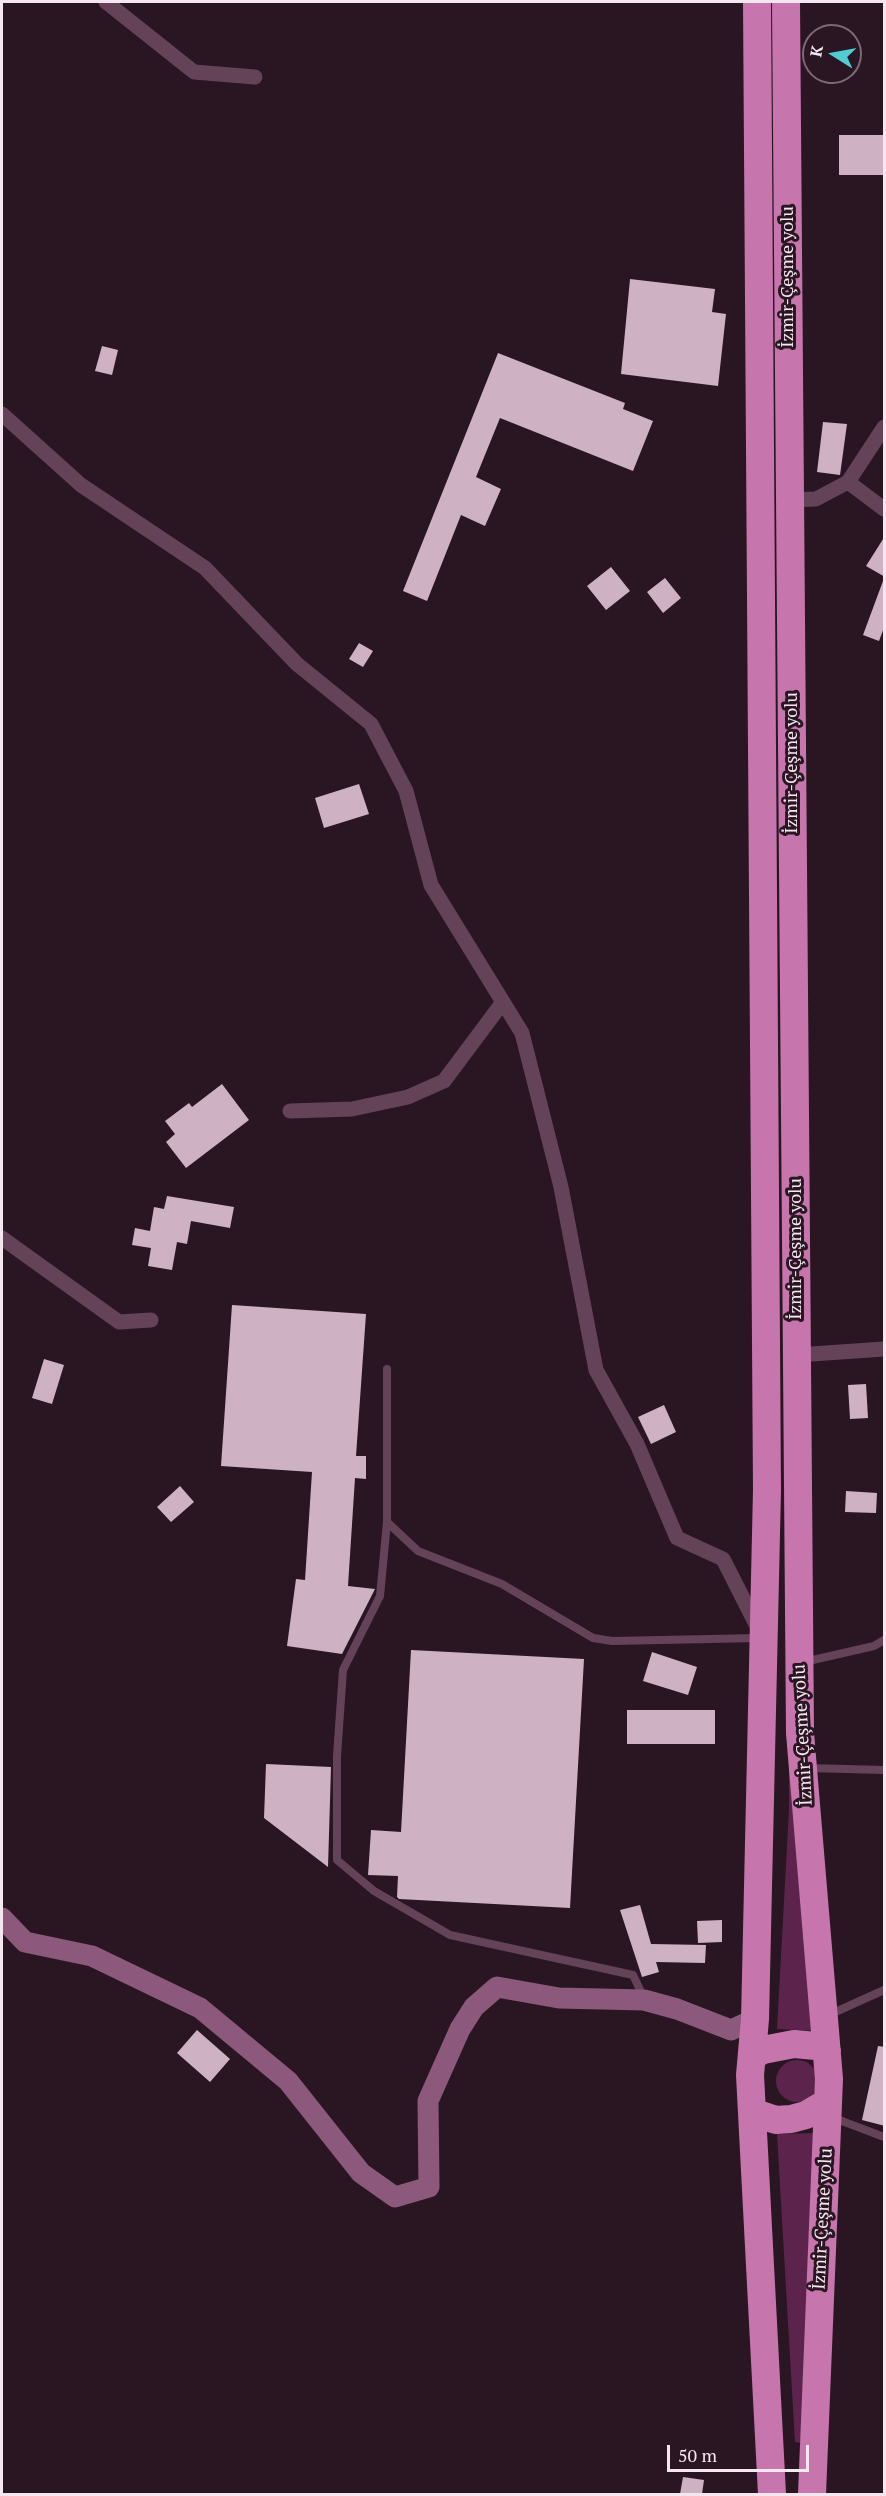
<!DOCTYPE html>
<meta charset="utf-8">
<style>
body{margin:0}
#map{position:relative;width:886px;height:2496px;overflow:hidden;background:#2a1623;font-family:"PT Serif",serif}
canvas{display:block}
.frame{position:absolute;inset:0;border:3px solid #f5e7ef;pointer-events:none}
.north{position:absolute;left:802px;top:24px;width:60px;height:60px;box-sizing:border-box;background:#2a1623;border:2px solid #7b6a75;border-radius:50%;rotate:281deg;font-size:16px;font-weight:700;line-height:24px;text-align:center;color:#f5e7ef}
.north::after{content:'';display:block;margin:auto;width:21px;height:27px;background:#51ccd3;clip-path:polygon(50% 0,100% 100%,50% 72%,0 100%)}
.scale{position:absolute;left:667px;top:2445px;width:142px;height:27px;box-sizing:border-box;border:3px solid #f5e7ef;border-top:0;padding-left:8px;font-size:18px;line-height:21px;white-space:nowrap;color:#f5e7ef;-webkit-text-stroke:4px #2a1623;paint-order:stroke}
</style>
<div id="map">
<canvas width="886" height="2496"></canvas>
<div class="frame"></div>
<div class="north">K</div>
<div class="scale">50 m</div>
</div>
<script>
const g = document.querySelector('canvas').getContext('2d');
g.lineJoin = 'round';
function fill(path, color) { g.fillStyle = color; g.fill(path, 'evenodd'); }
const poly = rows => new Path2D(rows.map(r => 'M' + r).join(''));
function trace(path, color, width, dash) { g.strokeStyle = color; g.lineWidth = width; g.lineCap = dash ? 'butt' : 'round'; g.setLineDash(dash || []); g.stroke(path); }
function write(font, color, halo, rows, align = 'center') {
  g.font = font + ' "PT Serif",serif'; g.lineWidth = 6; g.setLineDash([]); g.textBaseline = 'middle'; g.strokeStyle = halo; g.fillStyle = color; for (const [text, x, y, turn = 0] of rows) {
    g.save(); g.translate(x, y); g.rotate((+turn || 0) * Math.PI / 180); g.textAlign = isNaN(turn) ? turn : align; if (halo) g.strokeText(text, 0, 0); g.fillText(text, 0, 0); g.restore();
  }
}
fill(poly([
 [789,1704,819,2031,777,2029,789,1810],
 '776 2081a21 21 0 1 1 42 0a21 21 0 1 1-42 0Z',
 [818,2133,802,2443,795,2442,777,2134]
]), '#5c244c');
fill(poly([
 [839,135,885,135,885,175,839,175],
 [630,279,715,289,712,312,726,314,718,386,621,374],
 [102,346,118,350,112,375,95,371],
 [498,353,625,403,623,409,653,421,633,471,500,418,476,477,501,489,485,526,461,515,427,601,403,591],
 [823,422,847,424,840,475,817,472],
 [885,536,885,577,866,566],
 [611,567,630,591,606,610,587,586],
 [665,578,681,598,663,613,647,592],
 [883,581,885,625,879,641,863,635],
 [359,643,373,651,363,667,349,659],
 [359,784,369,814,324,828,315,798],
 [222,1084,249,1120,186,1168,166,1142,175,1134,165,1121,189,1103,192,1107],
 [167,1196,234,1207,230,1228,191,1221,187,1244,177,1242,172,1270,148,1266,151,1248,132,1245,135,1228,150,1231,154,1207,164,1209],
 [232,1305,366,1314,356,1456,366,1456,366,1479,355,1478,348,1586,375,1589,342,1654,287,1646,296,1579,305,1580,312,1472,221,1466],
 [44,1359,64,1365,52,1404,32,1398],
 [866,1384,868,1418,850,1419,848,1385],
 [664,1405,676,1432,651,1444,638,1417],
 [180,1486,194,1502,171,1522,157,1507],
 [846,1491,877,1493,876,1513,845,1512],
 [411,1650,584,1659,570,1908,399,1899,397,1897,398,1876,368,1875,371,1830,401,1832],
 [652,1652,697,1667,688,1695,643,1681],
 [627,1710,715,1710,715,1744,627,1744],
 [266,1764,331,1767,328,1867,264,1818],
 [640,1905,651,1944,706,1945,705,1963,656,1962,659,1972,642,1977,620,1910],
 [722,1920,722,1942,698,1943,697,1921],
 [197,2030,230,2059,210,2082,177,2053],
 [878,2046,885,2047,885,2126,862,2120],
 [683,2477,704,2480,702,2494,680,2494]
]), '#ceb2c3');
trace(poly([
 [387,1369,387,1522,418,1551,502,1584,593,1638,612,1641,759,1638],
 [387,1522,380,1596,343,1670,337,1756,337,1860,374,1891,450,1935,633,1975,644,1998],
 [804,1662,874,1646,884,1640],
 [807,1768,884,1770],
 [831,2014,884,1990],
 [834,2118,884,2137]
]), '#644359', 8);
trace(poly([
 [106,2,194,72,255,77],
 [2,414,81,485,205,568,297,664,371,724,406,791,431,885,522,1033,561,1187,596,1370,637,1444,677,1538,723,1559,758,1628],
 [848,482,884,427],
 [790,500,816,499,848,482,884,509],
 [290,1111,352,1109,408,1097,444,1081,503,1002],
 [2,1238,119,1322,151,1320],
 [797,1355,884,1349]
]), '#644359', 15);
trace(poly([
 [2,1918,25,1942,92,1956,200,2008,288,2081,361,2173,395,2197,429,2187,428,2101,460,2029,474,2007,497,1987,559,1998,644,2000,677,2009,731,2030,755,2019]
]), '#8c587b', 21);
trace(poly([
 [757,2,767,1490,755,2019,750,2075,772,2494],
 [786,2,800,1733,829,2079,812,2494],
 [752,2056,763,2050,794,2044,816,2046,827,2051],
 [752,2112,776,2120,791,2119,806,2115,828,2102]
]), '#c775ad', 28);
write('18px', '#f5e7ef', '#2a1623', [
 ["İzmir-Çeşme yolu",788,277,-90],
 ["İzmir-Çeşme yolu",792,763,-90],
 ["İzmir-Çeşme yolu",796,1249,-90],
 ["İzmir-Çeşme yolu",803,1735,-93],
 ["İzmir-Çeşme yolu",823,2219,-87]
]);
</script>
